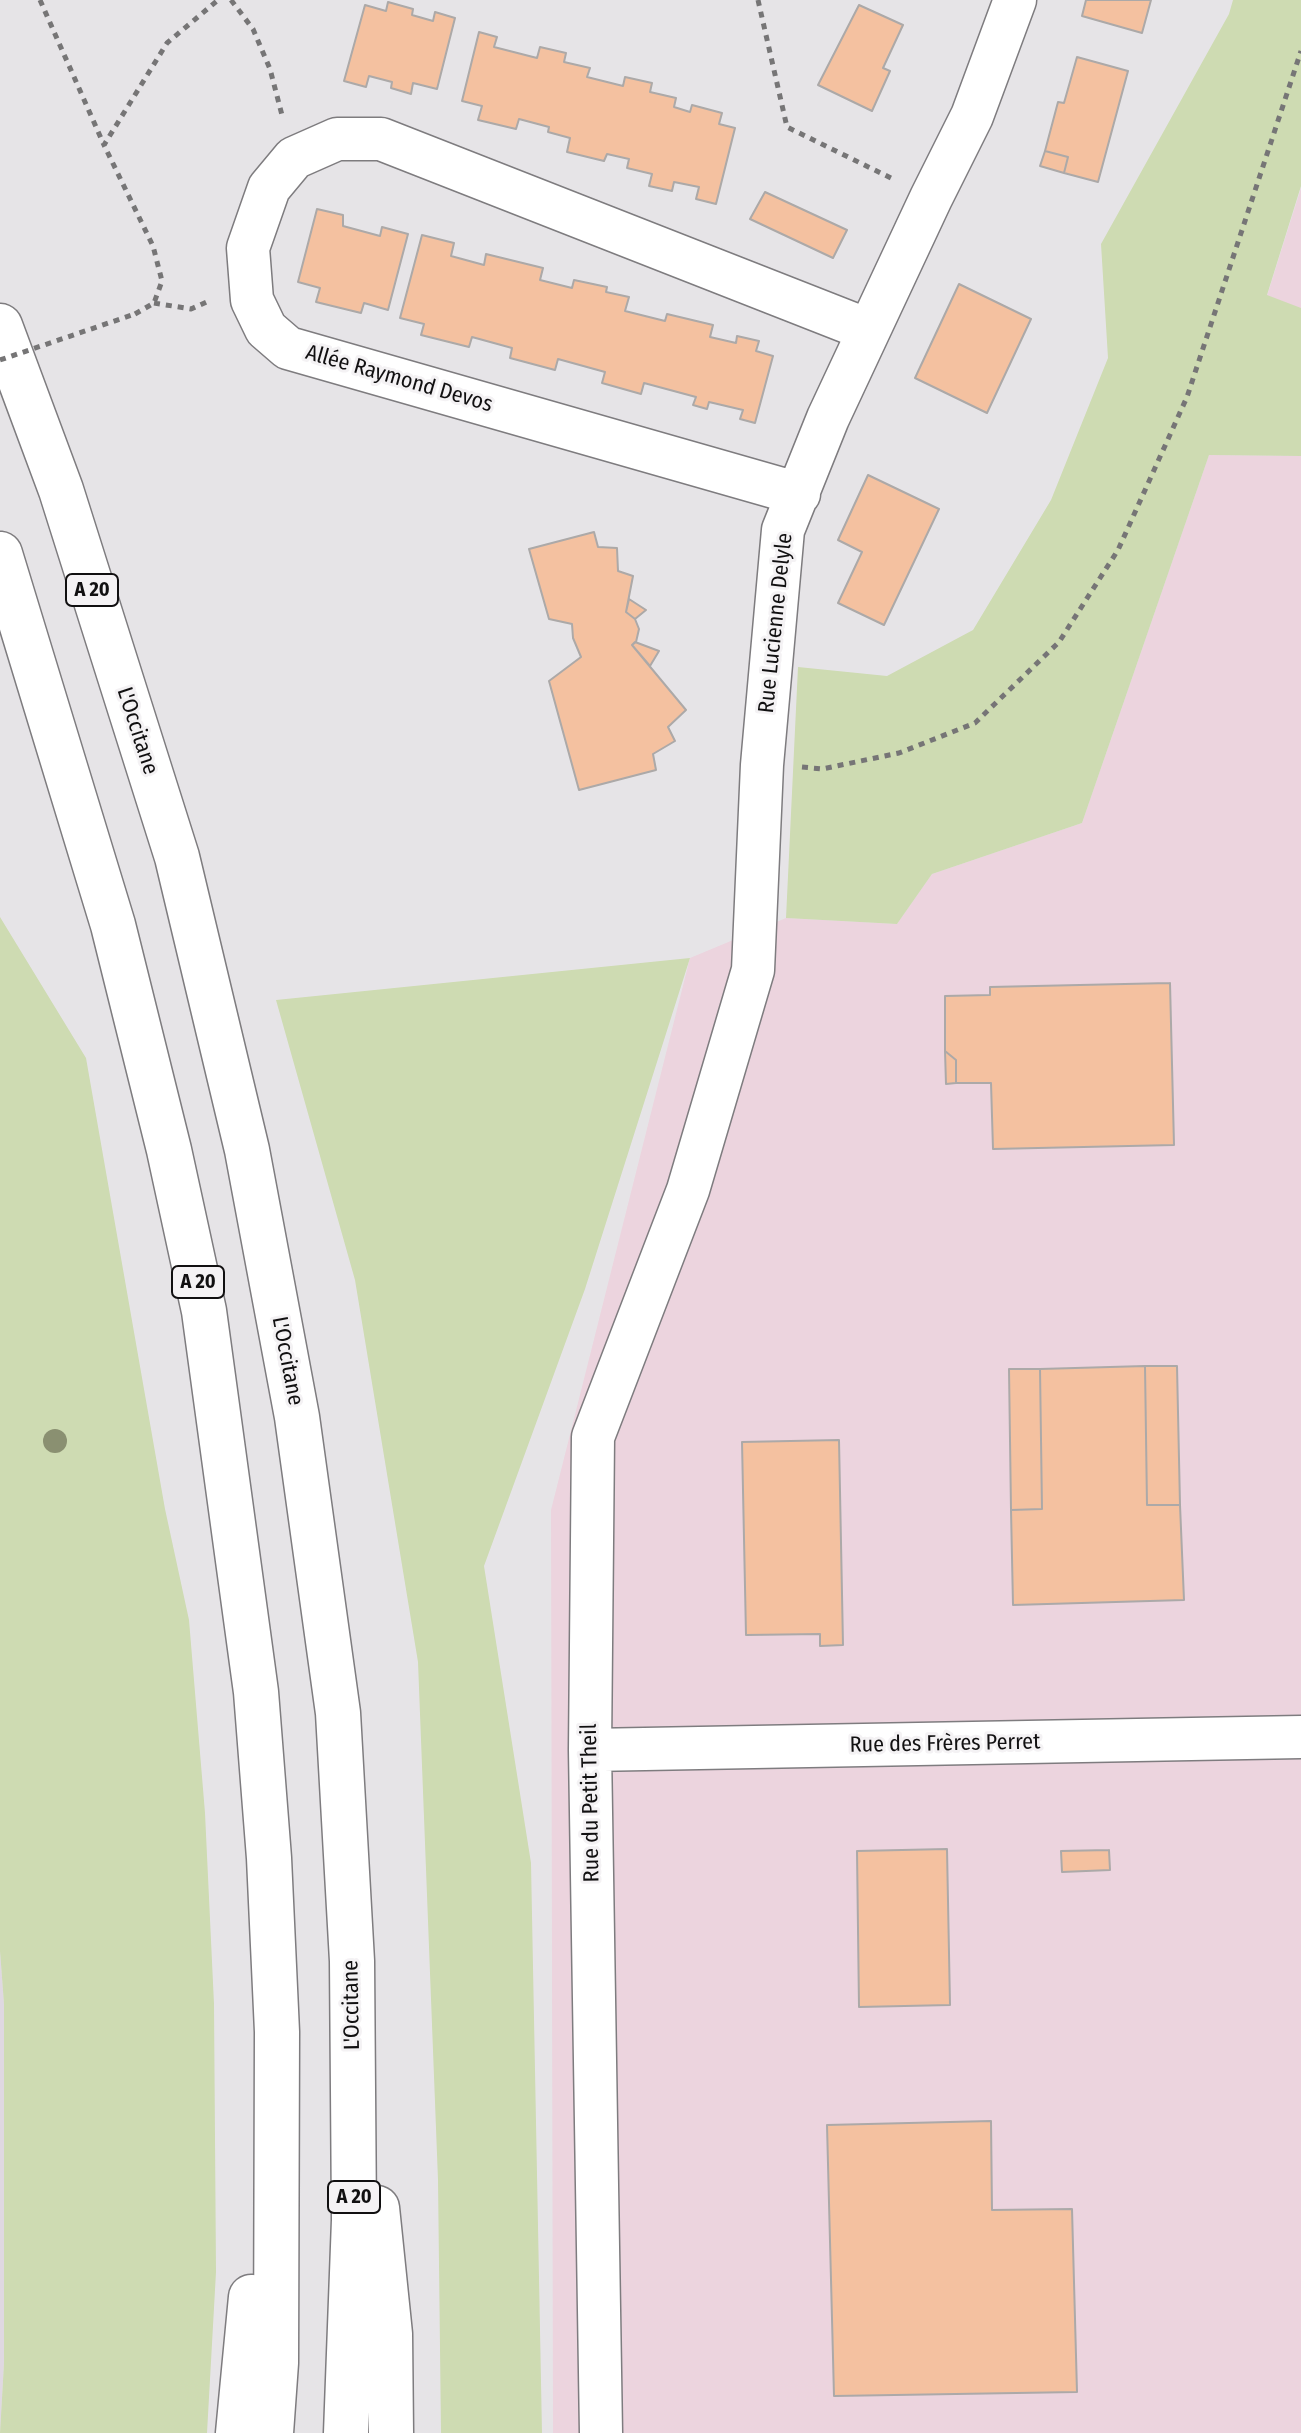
<!DOCTYPE html>
<meta charset="utf-8">
<style>
body{margin:0}
canvas{display:block;background:#e6e4e7}
</style>
<canvas width="1301" height="2433"></canvas>
<script>
const g = document.querySelector('canvas').getContext('2d');
g.lineJoin = 'round';
function fill(path, color) { g.fillStyle = color; g.fill(path, 'evenodd'); }
const poly = rows => new Path2D(rows.map(r => 'M' + r).join(''));
function trace(path, color, width, dash) { g.strokeStyle = color; g.lineWidth = width; g.lineCap = dash ? 'butt' : 'round'; g.setLineDash(dash || []); g.stroke(path); }
function write(font, color, halo, rows, align = 'center') {
  g.font = font + ' "Fira Sans Condensed",sans-serif'; g.lineWidth = 6; g.setLineDash([]); g.textBaseline = 'middle'; g.strokeStyle = halo; g.fillStyle = color; for (const [text, x, y, turn = 0] of rows) {
    g.save(); g.translate(x, y); g.rotate((+turn || 0) * Math.PI / 180); g.textAlign = isNaN(turn) ? turn : align; if (halo) g.strokeText(text, 0, 0); g.fillText(text, 0, 0); g.restore();
  }
}
fill(poly([
 [0,1951,4,2004,4,2363,0,2431]
]), '#dfd8e1');
fill(poly([
 [1301,188,1301,311,1266,299],
 [1209,455,1301,456,1301,2433,553,2433,551,1510,690,958,786,918,897,924,932,874,1082,823]
]), '#ecd4de');
fill(poly([
 [1233,0,1301,0,1301,186,1267,295,1301,308,1301,456,1209,455,1082,823,932,874,897,924,786,918,798,667,887,676,973,630,1051,500,1108,358,1101,244,1229,14],
 [0,917,86,1058,165,1509,189,1620,205,1813,214,2004,216,2272,207,2433,0,2433,4,2363,4,2004,0,1951],
 [690,958,585,1289,484,1566,531,1863,542,2433,441,2433,438,2180,418,1662,355,1280,276,1000]
]), '#cedbb2');
const building = poly([
 [1086,0,1151,0,1142,33,1082,16,1086,0],
 [388,2,413,9,412,15,433,21,435,12,455,18,437,89,413,83,411,94,391,88,392,82,369,76,366,87,344,81,365,5,386,11,388,2],
 [859,5,903,25,883,68,890,71,872,111,818,85,859,5],
 [479,32,497,37,494,47,537,58,540,47,566,53,564,62,590,68,587,77,623,86,625,77,652,83,650,92,676,98,674,107,690,112,692,105,722,113,719,124,735,128,716,204,696,199,699,187,674,182,672,191,649,186,652,174,627,168,629,159,607,154,604,161,567,152,570,138,548,132,549,127,519,119,516,129,478,120,482,106,462,101,479,32],
 [1077,57,1128,71,1098,182,1064,173,1068,157,1045,151,1058,102,1064,103,1077,57],
 [1045,151,1068,157,1064,173,1040,166,1045,151],
 [765,192,847,230,833,258,750,219,765,192],
 [317,209,343,215,343,226,380,236,382,227,408,234,388,310,364,303,361,313,316,302,320,288,298,282,317,209],
 [422,235,454,243,451,256,484,265,486,254,543,268,540,280,572,288,574,280,607,287,606,292,629,297,625,311,665,321,667,314,713,325,710,337,736,343,737,336,759,341,756,351,773,356,755,423,740,419,743,410,709,402,707,409,693,405,696,397,644,383,641,394,602,383,605,372,558,359,555,370,510,358,512,348,472,337,469,347,421,335,424,324,400,318,422,235],
 [959,284,1031,319,987,413,915,378,959,284],
 [868,475,939,509,884,625,838,603,862,552,838,540,868,475],
 [594,532,598,547,617,548,618,571,633,576,626,612,635,619,639,629,636,642,632,645,686,710,668,727,675,741,653,754,656,770,579,790,549,681,581,657,573,638,572,624,549,619,529,549,594,532],
 [629,599,646,610,635,619,626,612,629,599],
 [635,642,659,651,650,666,632,645,635,642],
 [1170,983,1174,1145,993,1149,991,1083,956,1083,956,1060,945,1051,945,996,990,995,990,987,1170,983],
 [945,1051,956,1060,956,1083,946,1084,945,1051],
 [1145,1366,1147,1505,1180,1505,1184,1600,1013,1605,1011,1510,1042,1509,1040,1369,1145,1366],
 [1145,1366,1177,1366,1180,1505,1147,1505,1145,1366],
 [1009,1369,1040,1369,1042,1509,1011,1510,1009,1369],
 [839,1440,843,1645,820,1646,820,1634,746,1635,742,1442,839,1440],
 [947,1849,950,2005,859,2007,857,1851,947,1849],
 [1109,1850,1110,1870,1062,1872,1061,1851,1109,1850],
 [991,2121,992,2210,1072,2209,1077,2392,834,2396,827,2125,991,2121]
]);
fill(building, '#f4c1a0');
trace(building, '#aca9a8', 2);
const street = poly([
 [799,494,288,348,266,329,252,300,248,248,269,188,294,158,337,139,381,139,868,330],
 [590,1750,1301,1737],
 [601,2433,590,1750,593,1437,688,1190,753,970,762,765,783,530,828,418,931,198,972,116,1015,0]
]);
const highway = poly([
 [0,326,61,490,177,857,247,1150,297,1417,338,1713,352,1961,354,2220,346,2433],
 [0,554,113,925,169,1150,204,1311,256,1692,269,1858,277,2032,276,2363,271,2433],
 [377,2208,390,2334,391,2433],
 [238,2433,251,2297]
]);
trace(street, '#7e7c7f', 45);
trace(highway, '#7e7c7f', 47);
trace(poly([
 [40,0,104,145],
 [231,0,253,29,270,69,283,119],
 [758,0,787,127,895,180],
 [154,303,191,309,211,300],
 [135,314,154,303,162,281,153,246,104,145,167,43,218,0],
 [802,767,822,769,899,753,975,723,1059,642,1118,550,1187,397,1301,51]
]), '#767576', 5, [6, 6]);
trace(street, '#fff', 42);
trace(highway, '#fff', 44);
trace(poly([
 [0,360,135,314]
]), '#767576', 5, [6, 6]);
g.fillStyle = '#8a9071';
for (const [x, y] of [
 [55,1441]
]) { g.beginPath(); g.arc(x, y, 12, 0, 2 * Math.PI); g.fill(); }
for (const [x, y, w] of [
 [92,590,52],
 [198,1282,52],
 [354,2197,52]
]) { const box = new Path2D(); box.roundRect(x - w / 2, y - 16, w, 32, 6); g.fillStyle = '#f4f2f4'; g.fill(box); trace(box, '#111011', 2); }
write('bold 20px', '#111011', null, [
 ["A 20",92,590],
 ["A 20",198,1282],
 ["A 20",354,2197]
]);
write('22px', '#111011', '#f4f2f4', [
 ["Allée Raymond Devos",399,379,16],
 ["Rue Lucienne Delyle",776,623,-84],
 ["L'Occitane",137,731,72],
 ["L'Occitane",287,1361,79],
 ["Rue des Frères Perret",945,1744,-1],
 ["Rue du Petit Theil",591,1803,-91],
 ["L'Occitane",352,2005,-91]
]);
</script>
